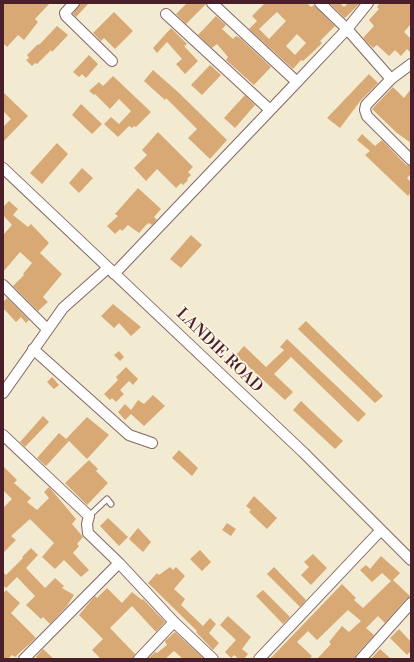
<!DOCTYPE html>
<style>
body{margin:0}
#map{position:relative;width:414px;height:662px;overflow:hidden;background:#f2ebd1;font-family:"Libre Bodoni",serif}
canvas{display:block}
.frame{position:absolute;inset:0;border:4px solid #4a1f2b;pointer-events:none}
</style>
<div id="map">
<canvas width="414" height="662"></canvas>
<div class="frame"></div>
</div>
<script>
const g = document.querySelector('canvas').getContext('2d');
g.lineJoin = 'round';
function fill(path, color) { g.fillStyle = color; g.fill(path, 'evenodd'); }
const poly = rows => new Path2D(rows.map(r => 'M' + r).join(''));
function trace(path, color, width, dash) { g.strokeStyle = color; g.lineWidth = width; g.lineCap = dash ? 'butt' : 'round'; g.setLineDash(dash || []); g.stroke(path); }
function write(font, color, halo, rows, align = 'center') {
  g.font = font + ' "Libre Bodoni",serif'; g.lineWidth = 3.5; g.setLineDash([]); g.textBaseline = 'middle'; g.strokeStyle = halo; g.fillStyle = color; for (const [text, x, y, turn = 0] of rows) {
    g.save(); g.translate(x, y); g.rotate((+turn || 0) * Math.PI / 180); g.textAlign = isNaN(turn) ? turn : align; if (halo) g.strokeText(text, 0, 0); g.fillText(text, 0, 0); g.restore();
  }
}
fill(poly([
 [3,3,50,3,35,19,38,22,24,40,18,35,7,47,3,43],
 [80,3,89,3,76,17,73,14],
 [187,3,206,4,186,24,176,14],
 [265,3,307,3,311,7,314,5,335,26,320,41,322,43,314,51,303,61,301,60,293,69,249,29,257,21,252,16],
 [277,12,286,21,269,39,259,29],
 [297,34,306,43,295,55,286,46],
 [329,3,340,3,344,7,348,3,360,3,345,18],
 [380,3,408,3,411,6,411,24,404,32,411,39,411,53,407,49,401,56,395,50,389,56,377,45,373,48,363,38,374,26,369,20,379,9,377,7],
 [114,12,133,31,115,49,104,38,101,41,93,33],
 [216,16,226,25,222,29,233,39,236,36,240,38,271,67,254,85,226,60,228,57,217,44,212,48,198,35],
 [57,26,68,35,52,52,51,50,37,64,35,63,32,66,26,60,29,58,27,55,37,45,40,44],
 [171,28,187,44,184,46,198,61,185,74,176,64,182,59,167,42,157,53,153,48],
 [89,55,98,64,86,78,82,74,79,77,73,72],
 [210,65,221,75,202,95,191,85],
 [153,70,178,92,227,140,210,159,188,138,197,129,166,98,165,100,144,81],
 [369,74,378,83,361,100,340,128,327,118],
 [113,76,151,112,136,127,134,126,132,128,129,126,118,137,104,124,111,117,119,124,131,111,119,99,110,109,95,94,94,95,89,91,99,82,103,86],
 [393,87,404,98,411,89,411,143,397,133,372,109],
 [3,92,28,116,3,142,3,127,11,119,3,111],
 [245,95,255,105,235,128,224,118],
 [81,104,102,124,92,134,72,115],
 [158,132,193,167,188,172,191,175,187,179,188,180,183,185,181,183,176,188,157,169,146,181,134,168,147,155,142,150],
 [362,134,375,146,382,140,406,165,411,166,411,174,407,178,411,182,411,192,408,196,365,155,370,151,357,140],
 [57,143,68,154,42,184,30,173],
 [82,168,93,178,79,193,69,183],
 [138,188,161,209,154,217,157,220,152,225,149,223,146,225,139,233,128,225,122,231,120,229,115,234,107,226,118,216,115,214],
 [9,201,18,209,13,215,28,227,31,224,49,243,40,253,62,274,43,297,48,302,38,311,13,286,24,275,23,274,32,263,20,252,3,272,3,235,12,225,3,215,3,207],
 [191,235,202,245,181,268,170,259],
 [7,298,29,320,26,323,21,317,16,322,3,308,3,302],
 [113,304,141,327,131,336,119,323,114,328,101,316],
 [306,321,383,396,375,403,298,329],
 [287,339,366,414,358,422,291,357,274,374,293,392,285,400,236,355,244,346,266,367,284,350,280,347],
 [119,351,124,357,120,361,114,355],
 [126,367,138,379,133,385,129,381,120,390,124,394,116,402,112,398,110,400,104,394,118,380,116,377],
 [52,377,59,385,54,389,47,382],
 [153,395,165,406,144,426,131,414,125,420,118,412,125,404,131,410,138,400,144,404],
 [301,401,343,441,335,449,293,410],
 [43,416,49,422,25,447,20,442],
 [87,417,109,435,87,459,69,441,46,466,37,458,59,433,66,439],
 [179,450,198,468,192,476,172,458],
 [89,460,98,469,96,471,108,483,87,505,65,483],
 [3,466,17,480,14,483,31,498,27,502,37,510,49,498,44,492,49,487,76,519,72,524,83,537,77,544,79,546,73,553,89,570,81,577,64,560,55,569,42,557,54,543,30,519,11,536,16,540,3,553,3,508,12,499,3,490],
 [254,496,277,518,267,529,249,512,251,510,246,506],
 [108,518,128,537,119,546,100,526],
 [227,523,236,529,231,536,222,530],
 [138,528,151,542,143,552,129,539],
 [31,548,38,555,26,568,45,588,55,578,64,586,62,588,74,595,67,606,50,624,43,617,41,619,26,605,35,596,17,577,6,588,3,585,3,572,6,575,23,558,22,557],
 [200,550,211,562,202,571,190,559],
 [313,554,327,568,311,585,301,575,309,567,304,562],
 [381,556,400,573,393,580,411,597,406,599,385,623,378,616,366,628,374,635,356,655,355,659,317,659,331,644,329,642,342,626,349,632,361,621,348,610,317,640,308,631,297,642,312,656,309,659,270,659,342,584,356,598,354,600,363,608,391,581,382,573,372,582,360,570,366,565,370,569],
 [170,567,173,570,176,567,185,576,174,589,185,599,181,605,203,626,210,618,216,624,209,633,219,643,213,650,196,632,197,631,148,583,157,573,159,575],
 [274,567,306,600,300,607,267,574],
 [107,588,122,603,132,592,142,600,143,599,165,622,156,632,132,606,110,628,135,654,133,659,101,659,92,650,103,639,79,615,95,596,97,598],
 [6,590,20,603,11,613,36,638,15,657,12,655,8,659,3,659,3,594],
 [263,590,290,617,283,624,256,596],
 [228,616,251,637,242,649,248,654,244,659,239,659,234,655,231,658,225,652,236,640,220,625],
 [399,629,411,642,411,651,407,655,390,638],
 [175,632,204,659,183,659,174,651,165,659,148,659,155,652,157,653,167,645,165,641],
 [43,649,54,659,38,659,36,657],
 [380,649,391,659,371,659]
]), '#d8a974');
const lane = poly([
 [89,516,107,499,111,504]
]);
const street = poly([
 [74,3,65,13,66,16,112,61],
 [212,3,297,82],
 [320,3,347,29,391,79],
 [166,14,270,110],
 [411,64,391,79,366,105,365,110,367,116,411,160],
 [3,168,304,453,411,560],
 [114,274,297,82,347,29,368,3],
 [3,285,47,329],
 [33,349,129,435,152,443],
 [3,393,63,308,108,268],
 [3,435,89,516,87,524,88,533,119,563,24,659],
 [119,563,174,622,213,659],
 [139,659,174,622],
 [259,659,381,530],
 [361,659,411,603]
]);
trace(lane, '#856665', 7);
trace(street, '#856665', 12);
trace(lane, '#fff', 5);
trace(street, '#fff', 10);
write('16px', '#4a1f2b', '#fcf5e5', [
 ["LANDIE ROAD",219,351,44]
]);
</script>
